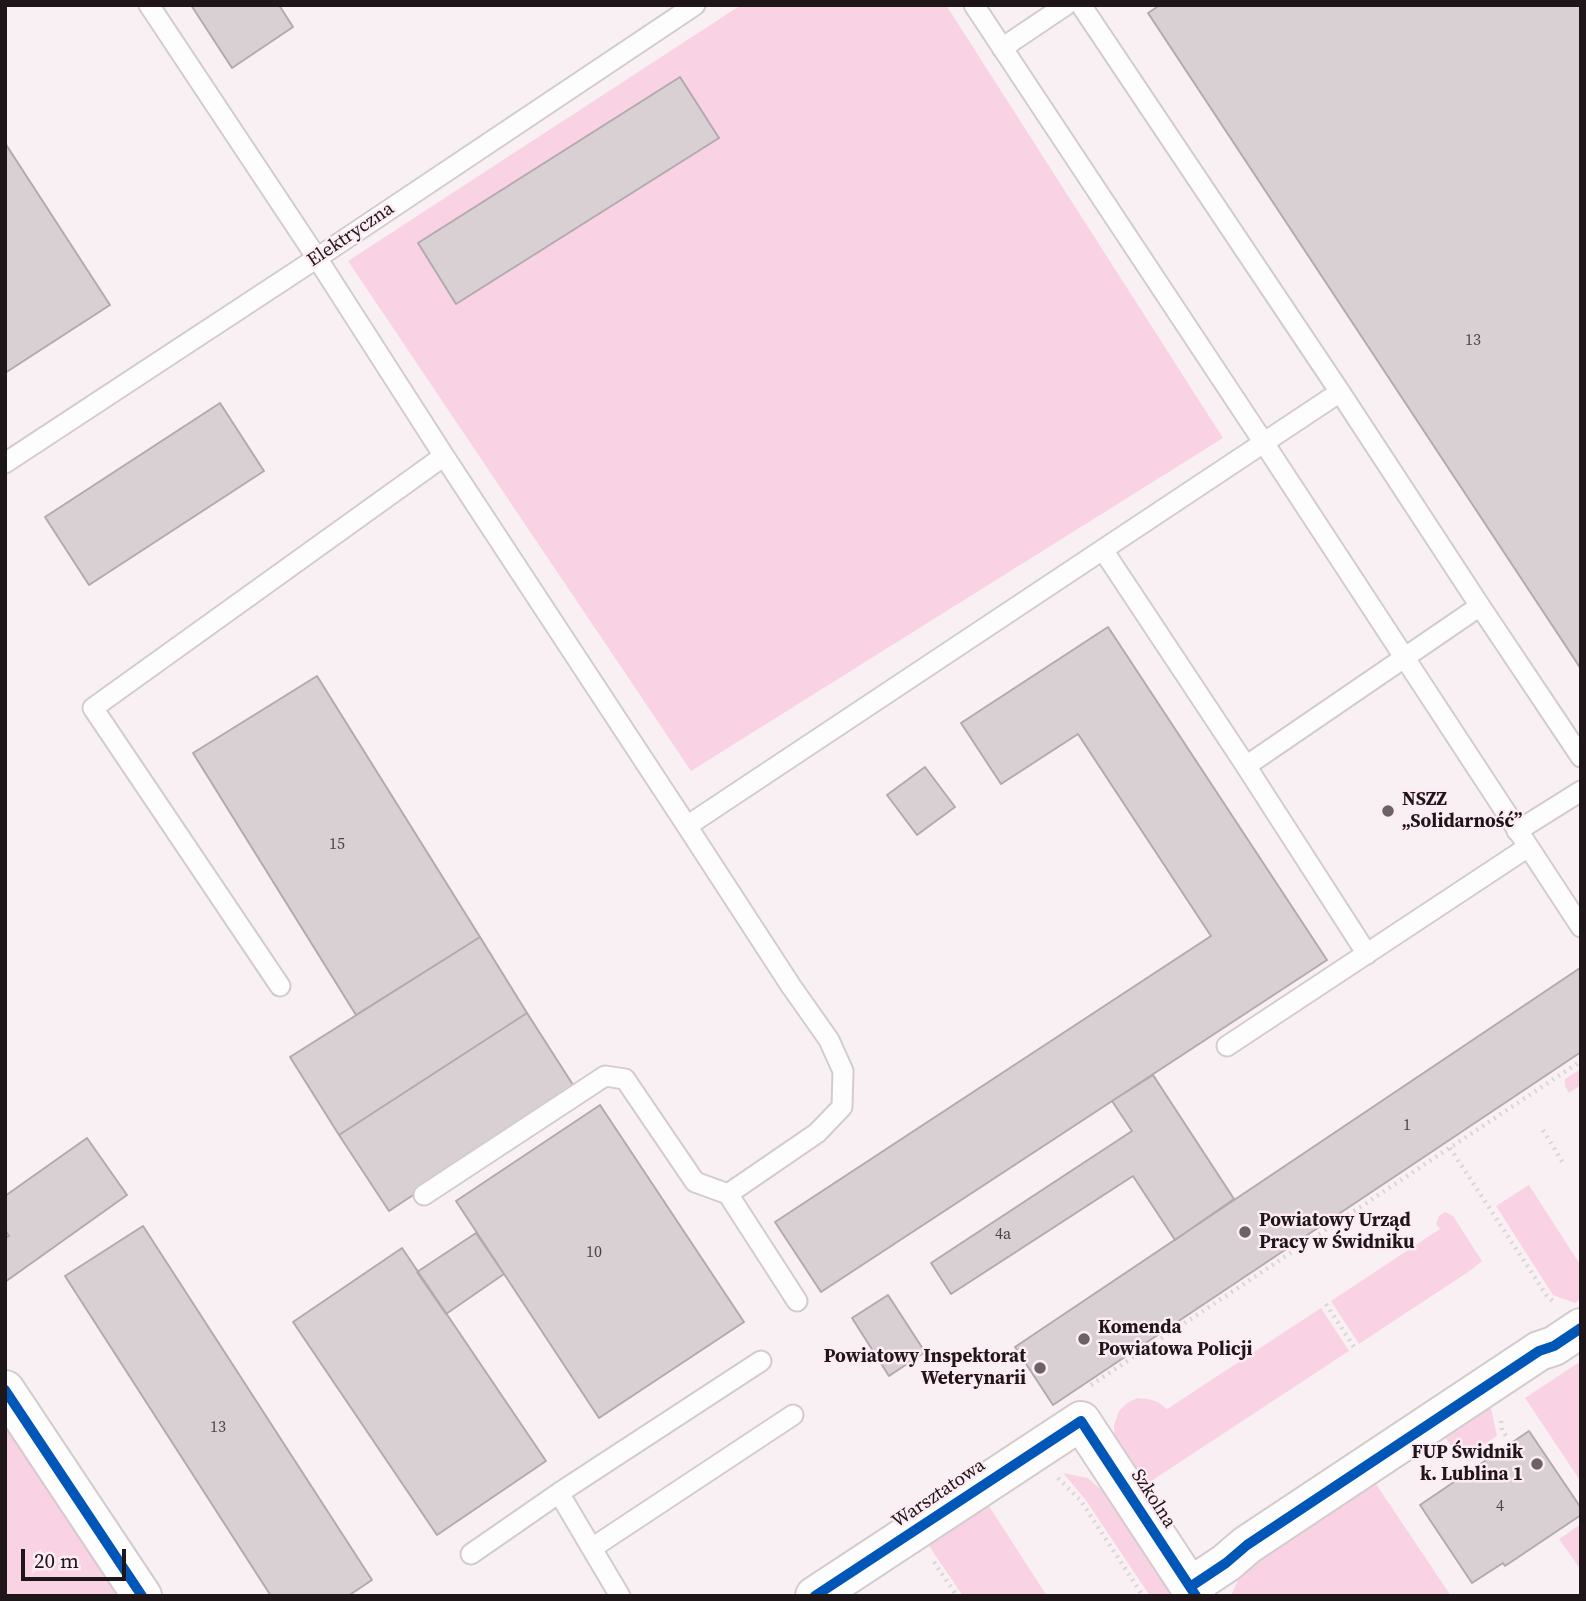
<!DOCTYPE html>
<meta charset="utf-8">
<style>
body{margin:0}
#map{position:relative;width:1586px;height:1601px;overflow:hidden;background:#f9f0f4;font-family:"Source Serif 4",serif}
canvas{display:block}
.frame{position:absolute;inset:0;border:7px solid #1f161a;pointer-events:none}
.scale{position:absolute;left:21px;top:1549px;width:105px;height:32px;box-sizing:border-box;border:4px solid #1f161a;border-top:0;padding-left:9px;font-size:21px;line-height:24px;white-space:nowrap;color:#1f161a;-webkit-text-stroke:5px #fdecf3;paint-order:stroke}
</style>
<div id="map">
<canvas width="1586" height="1601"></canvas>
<div class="frame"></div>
<div class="scale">20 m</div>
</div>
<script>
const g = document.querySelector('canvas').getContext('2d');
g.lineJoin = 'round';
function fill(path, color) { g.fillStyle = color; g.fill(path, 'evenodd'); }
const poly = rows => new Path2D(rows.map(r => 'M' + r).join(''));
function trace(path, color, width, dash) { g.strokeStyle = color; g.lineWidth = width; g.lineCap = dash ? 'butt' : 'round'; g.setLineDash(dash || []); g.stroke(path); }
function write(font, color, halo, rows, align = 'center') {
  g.font = font + ' "Source Serif 4",serif'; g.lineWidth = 5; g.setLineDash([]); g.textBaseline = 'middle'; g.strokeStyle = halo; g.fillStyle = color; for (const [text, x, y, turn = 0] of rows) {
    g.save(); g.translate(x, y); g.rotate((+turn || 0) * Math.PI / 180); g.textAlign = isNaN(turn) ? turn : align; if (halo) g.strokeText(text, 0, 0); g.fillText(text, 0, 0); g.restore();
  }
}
fill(poly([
 [741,5,946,5,1223,438,691,771,348,261],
 [1581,1069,1581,1085,1569,1093,1565,1086,1565,1079],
 [1529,1185,1581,1266,1581,1298,1575,1303,1553,1295,1496,1206],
 [1445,1212,1453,1216,1482,1261,1471,1270,1359,1344,1331,1301,1440,1229,1436,1224,1439,1216],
 [1321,1308,1349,1351,1142,1487,1115,1440,1114,1425,1119,1411,1127,1403,1137,1398,1148,1399,1158,1402,1167,1409],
 [1581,1361,1581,1482,1525,1398],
 [1491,1408,1497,1436,1460,1460,1446,1438],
 [5,1418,122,1596,5,1596],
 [1063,1473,1088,1478,1106,1494,1174,1596,1150,1596,1085,1499],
 [1376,1484,1451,1596,1231,1596,1238,1580,1247,1570],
 [985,1500,1047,1596,963,1596,925,1540],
 [1581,1524,1581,1570,1559,1539]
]), '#f9d2e4');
const building = poly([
 [191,5,279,5,293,27,232,68,191,5],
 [1160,5,1581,5,1581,669,1148,13,1160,5],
 [680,77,719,138,456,304,418,243,680,77],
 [5,143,110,305,5,373,5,143],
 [220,403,264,471,89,585,45,517,220,403],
 [1108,627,1327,960,821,1292,775,1222,1211,936,1078,734,1001,784,961,723,1108,627],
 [317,676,480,937,356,1015,193,753,317,676],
 [925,767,955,807,917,835,887,795,925,767],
 [480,937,527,1013,339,1135,290,1057,480,937],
 [1580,968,1581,1052,1053,1405,1015,1347,1580,968],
 [527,1013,575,1088,389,1211,339,1135,527,1013],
 [1153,1075,1234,1199,1175,1240,1133,1176,951,1294,931,1263,1132,1131,1112,1101,1153,1075],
 [600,1105,744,1322,599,1418,456,1201,600,1105],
 [87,1138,127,1195,5,1282,5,1238,9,1236,5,1230,5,1196,87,1138],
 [143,1226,372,1580,348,1596,271,1596,65,1276,143,1226],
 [476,1233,504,1274,446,1314,417,1272,476,1233],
 [402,1248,546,1461,437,1535,293,1322,402,1248],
 [888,1295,925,1352,889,1376,852,1318,888,1295],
 [1529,1431,1581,1508,1581,1515,1505,1566,1503,1563,1472,1583,1420,1505,1529,1431]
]);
fill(building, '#d9d0d4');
trace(building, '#b2aaae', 2);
const service = poly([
 [149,5,317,258,444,456,687,826,1340,392],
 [974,5,1264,443,1581,927],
 [1081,5,1340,392,1480,606,1581,757],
 [1002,48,1066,5],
 [5,463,317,258,695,5],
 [1103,550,1246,766],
 [687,826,791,986,829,1040,843,1071,842,1107,817,1133,728,1194,797,1301],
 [1517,831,1581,791],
 [1367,954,1246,766,1480,606],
 [280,986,93,708,444,456],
 [1227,1046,1528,847],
 [424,1195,605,1076,625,1079,695,1182,728,1194],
 [592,1548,793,1415],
 [471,1554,559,1493],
 [620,1596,559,1493,761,1361]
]);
const minor = poly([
 [5,1390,142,1596],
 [1190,1587,1226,1563,1247,1545,1539,1351,1554,1346,1581,1328],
 [815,1596,1081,1421,1196,1596]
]);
trace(service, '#d4cbcf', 23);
trace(minor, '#d4cbcf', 42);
trace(poly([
 [1543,1130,1563,1163],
 [1450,1148,1547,1296,1554,1302],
 [1326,1304,1354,1347],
 [1091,1385,1581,1061],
 [1501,1421,1502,1430,1508,1439],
 [1058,1478,1081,1501,1143,1596],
 [934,1562,957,1596]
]), '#d9d6d7', 4.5, [2, 5]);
trace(service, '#fefdfd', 19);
trace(minor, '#fefdfd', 38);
trace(poly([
 [5,1390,142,1596],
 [1190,1587,1226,1563,1247,1545,1539,1351,1554,1346,1581,1328],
 [815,1596,1081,1421,1196,1596]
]), '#0057b8', 10);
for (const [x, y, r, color] of [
 [1388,811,7,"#6b6266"],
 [1245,1232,7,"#6b6266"],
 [1084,1339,7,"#6b6266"],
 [1040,1368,7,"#6b6266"],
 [1537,1464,7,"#6b6266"]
]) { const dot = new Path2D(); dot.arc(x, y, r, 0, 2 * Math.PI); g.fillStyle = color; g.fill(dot); trace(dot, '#fdecf3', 2.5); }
write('16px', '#4e4448', null, [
 ["13",1473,341],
 ["15",337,845],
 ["1",1407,1126],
 ["4a",1003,1235],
 ["10",594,1253],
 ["13",218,1428],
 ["4",1500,1507]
]);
write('19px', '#1f161a', '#fdecf3', [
 ["Elektryczna",351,235,-34],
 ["Warsztatowa",939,1494,-34],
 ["Szkolna",1153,1499,57]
]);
write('bold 19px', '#1f161a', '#fdecf3', [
 ["NSZZ",1402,800],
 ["„Solidarność”",1402,822],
 ["Powiatowy Urząd",1259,1221],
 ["Pracy w Świdniku",1259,1243],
 ["Komenda",1098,1328],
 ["Powiatowa Policji",1098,1350],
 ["Powiatowy Inspektorat",1026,1357,"right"],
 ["Weterynarii",1026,1379,"right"],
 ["FUP Świdnik",1523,1453,"right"],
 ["k. Lublina 1",1523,1475,"right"]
], 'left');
</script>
